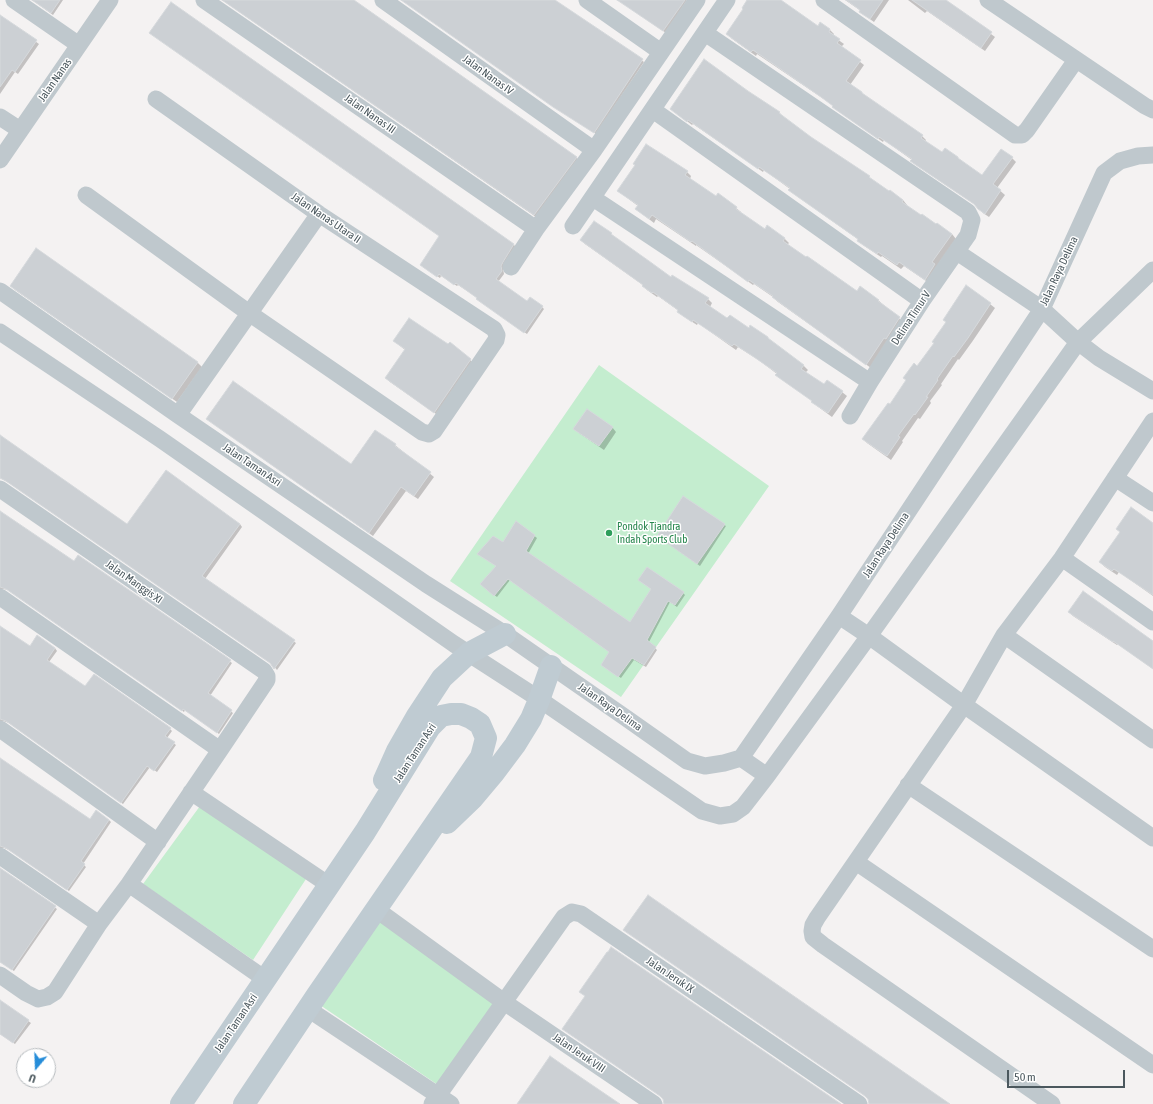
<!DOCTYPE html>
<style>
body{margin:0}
#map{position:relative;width:1153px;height:1104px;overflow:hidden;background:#f4f2f2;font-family:"Asap Condensed",sans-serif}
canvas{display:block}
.north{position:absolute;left:16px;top:1048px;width:40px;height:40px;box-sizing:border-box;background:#fff;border:1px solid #b7bcbf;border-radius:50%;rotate:199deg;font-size:11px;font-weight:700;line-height:16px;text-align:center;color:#4b585e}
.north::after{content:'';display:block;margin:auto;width:14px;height:18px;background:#268dd9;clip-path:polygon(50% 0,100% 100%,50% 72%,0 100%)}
.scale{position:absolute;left:1007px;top:1070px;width:118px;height:18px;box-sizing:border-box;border:2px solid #4b585e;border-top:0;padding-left:5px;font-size:12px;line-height:14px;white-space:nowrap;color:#4b585e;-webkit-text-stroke:3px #fff;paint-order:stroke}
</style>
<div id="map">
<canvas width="1153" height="1104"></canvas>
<div class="north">U</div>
<div class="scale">50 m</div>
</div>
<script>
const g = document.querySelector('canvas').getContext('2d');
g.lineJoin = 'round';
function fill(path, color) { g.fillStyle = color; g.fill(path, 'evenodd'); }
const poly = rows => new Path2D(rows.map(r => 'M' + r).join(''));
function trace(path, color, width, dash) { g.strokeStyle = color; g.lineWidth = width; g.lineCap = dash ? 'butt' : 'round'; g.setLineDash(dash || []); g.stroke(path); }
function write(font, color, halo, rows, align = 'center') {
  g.font = font + ' "Asap Condensed",sans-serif'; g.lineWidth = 3; g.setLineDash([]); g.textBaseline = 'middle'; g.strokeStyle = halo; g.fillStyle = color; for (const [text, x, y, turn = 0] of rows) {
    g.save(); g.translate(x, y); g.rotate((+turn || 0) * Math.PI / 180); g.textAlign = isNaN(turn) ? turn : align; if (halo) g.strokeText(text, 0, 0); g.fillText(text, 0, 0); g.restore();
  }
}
fill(poly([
 [599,365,769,486,621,697,450,581],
 [200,806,306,879,253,960,143,884],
 [379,921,495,1005,438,1085,320,1005]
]), '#c4edcf');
fill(poly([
 [32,0,63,0,53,15],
 [222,0,352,0,578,159,536,217],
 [402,0,553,0,644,62,596,134,557,109],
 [618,0,687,0,666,33],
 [748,0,777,0,818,27,820,24,830,30,834,34,833,36,844,44,841,47,864,65,850,85,922,136,926,140,925,142,983,177,1012,158,1016,162,997,188,1005,195,989,217,983,213,977,206,916,165,912,160,884,140,883,142,838,111,833,107,834,106,757,54,756,56,731,38],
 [845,0,889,0,874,22,864,15,861,11],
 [908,0,943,0,951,4,995,37,985,51,927,11,925,13],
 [0,16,39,44,18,74,15,72,0,94],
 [747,92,779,112,783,117,783,118,873,181,903,200,907,205,906,206,952,234,956,239,929,283,904,266,901,269,882,256,881,257,863,245,859,240,794,194,789,190,790,189,764,170,763,172,693,124,692,125,671,109],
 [687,172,691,176,690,179,716,197,736,208,741,212,740,213,765,230,784,238,789,243,787,245,857,292,878,300,903,322,871,368,778,302,773,297,754,284,753,285,696,245,696,246,656,219,654,223,641,213,636,209,638,206,618,191],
 [594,222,671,278,708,299,712,303,710,307,728,320,803,365,808,370,805,373,824,386,842,392,847,396,832,417,817,406,813,401,781,379,777,375,777,374,760,361,738,347,736,350,698,323,697,325,683,316,679,312,679,311,658,296,657,297,647,290,643,285,585,244,581,240],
 [514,245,516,247,505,264,503,269,504,274,498,282,528,302,542,307,544,309,527,334,480,301,478,298,458,285,457,286,441,276,440,278,423,267],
 [37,249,198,363,202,367,177,402,15,290,11,285],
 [990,304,995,308,972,342,959,360,958,359,941,384,942,385,930,401,931,403,920,419,918,418,902,441,903,442,891,460,867,443,863,438,890,405,918,367],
 [394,341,470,360,475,364,439,416,390,382,386,378,405,350],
 [212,423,352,466,395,445,434,477,418,499,406,491,373,536],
 [612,427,616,432,604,450,579,433,575,429],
 [0,436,128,525,240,524,242,527,205,579,296,643,277,670,272,664,9,483,0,478],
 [0,512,74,563,78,556,232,663,210,696,233,713,219,734,185,710,184,712,9,590,3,589,0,590],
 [516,522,537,538,528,554,630,623,652,589,683,593,685,595,677,607,670,602,649,642,657,650,646,667,634,660,621,678,602,665,610,652,510,580,497,597,483,586,497,566,503,544],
 [1153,524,1153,596,1119,572,1117,575,1105,567,1100,562],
 [724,525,726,526,700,566,660,538],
 [1069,612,1153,642,1153,669,1118,644,1117,645,1073,616],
 [0,627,30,647,55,648,57,651,49,662,85,687,170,729,172,731,167,738,176,745,157,772,150,767,123,804,9,723,3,721,0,721],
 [0,759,90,821,109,820,111,822,83,864,86,867,69,891,9,850,4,848,0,848],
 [0,869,57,909,14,971,0,962],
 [0,1001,31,1023,15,1044,0,1034]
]), '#0003');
const building = poly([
 [32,0,60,0,51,13,32,0],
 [222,0,354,0,577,157,534,215,222,0],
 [401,0,555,0,643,59,594,133,553,107,401,0],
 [617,0,685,0,663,31,617,0],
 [747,0,781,0,818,26,820,22,830,29,829,32,840,39,837,43,861,60,846,81,862,92,862,93,923,135,921,138,942,152,945,148,958,157,958,158,982,175,1001,149,1013,157,993,184,1001,190,985,214,978,209,974,204,910,161,912,159,879,137,878,139,832,107,833,106,821,97,753,50,751,52,726,34,743,9,742,8,747,0],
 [846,0,883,0,870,19,859,12,860,10,846,0],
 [912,0,946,0,992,32,981,48,912,0],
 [171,2,514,244,503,262,501,266,502,271,496,279,527,301,530,297,543,306,524,333,476,299,477,298,456,283,454,285,439,274,437,277,420,265,439,236,149,33,171,2],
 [0,15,37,40,15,72,12,70,0,87,0,15],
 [704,59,748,91,780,112,779,113,811,137,870,176,869,177,889,191,890,190,903,200,902,202,921,215,922,214,936,224,937,223,952,234,932,262,935,264,925,280,899,262,897,265,878,252,877,254,857,241,858,239,788,190,790,188,759,167,758,169,688,120,687,122,670,109,704,59],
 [646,144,688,171,685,175,716,196,718,193,737,207,736,209,765,229,767,225,785,238,783,241,806,257,807,256,857,291,860,286,879,300,878,301,900,317,886,339,884,338,866,365,772,297,773,296,749,280,748,282,692,241,691,242,652,215,649,219,635,209,638,205,617,191,635,165,633,164,646,144],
 [594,221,612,233,611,234,649,261,671,277,672,275,709,298,705,303,727,318,730,315,749,328,750,325,768,337,768,338,804,365,801,369,824,384,827,380,843,391,828,413,811,402,812,401,775,375,777,373,754,357,734,344,732,346,693,320,692,322,677,312,678,310,653,292,652,293,642,286,643,285,580,240,594,221],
 [36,248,198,362,172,399,10,286,36,248],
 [966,285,991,303,968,338,954,357,953,356,937,379,938,380,926,397,928,397,915,415,914,414,898,436,900,437,887,456,862,439,888,403,890,404,906,380,903,378,914,363,917,366,934,343,932,342,946,322,943,320,966,285],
 [409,318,448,344,450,342,471,359,434,413,385,378,405,349,393,341,409,318],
 [233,381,351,464,375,430,396,444,395,446,431,472,414,496,401,487,369,533,206,419,233,381],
 [587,409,613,427,599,446,573,429,587,409],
 [0,435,127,524,166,470,240,524,202,576,295,640,274,669,270,663,6,481,0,478,0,435],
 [683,496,725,524,697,564,657,536,683,496],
 [1131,507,1153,523,1153,595,1114,569,1112,571,1099,562,1120,532,1116,529,1131,507],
 [0,511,74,561,78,555,231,660,208,693,232,710,217,733,183,709,182,711,6,589,0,587,0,511],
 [516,521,535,535,526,551,630,622,651,589,638,580,647,567,684,592,675,605,668,601,647,640,656,647,644,665,632,658,618,677,601,665,609,652,508,579,494,596,480,584,496,566,477,554,493,536,503,542,516,521],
 [1083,591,1153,641,1153,669,1113,641,1113,642,1068,612,1083,591],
 [0,626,30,646,37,635,55,648,47,660,85,686,94,674,171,728,165,736,175,742,154,771,147,766,121,803,6,721,0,719,0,626],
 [0,758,90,819,96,810,109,820,81,861,85,864,67,890,6,848,0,846,0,758],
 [0,868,56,906,12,970,0,962,0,868],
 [648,895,717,943,950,1104,869,1104,868,1099,865,1096,623,930,648,895],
 [611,947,841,1104,664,1104,663,1099,660,1096,562,1029,585,996,579,992,607,952,608,952,611,947],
 [0,1000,29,1020,13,1043,0,1034,0,1000],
 [550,1056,570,1070,620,1104,517,1104,550,1056]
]);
fill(building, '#ccd0d4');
trace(building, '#d6d9dc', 1);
trace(poly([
 [14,0,79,45],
 [204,0,536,229],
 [383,0,594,150],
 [587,0,661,52],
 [824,0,1015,135,1022,135,1027,130,1076,60],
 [988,0,1145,106,1153,110],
 [705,33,968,212,972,220,968,235,922,301,870,382,850,416],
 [653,110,922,301],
 [0,117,20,130],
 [0,160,110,0],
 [86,195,249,313,422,432,429,434,434,431,496,340,497,335,494,329,319,214,156,99],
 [593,198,870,382],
 [573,226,727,0],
 [957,252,1042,309,1078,342,1099,358,1153,391],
 [511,267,536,229,594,150,697,0],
 [0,291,178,415,426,584,505,634,626,718,687,761,705,766,724,763,741,758,839,616,1042,309,1104,173,1120,161,1138,156,1153,155],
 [0,332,160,439,454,644,536,697,702,811,720,816,733,814,743,807,767,776,869,636,1078,342,1153,270],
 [178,415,319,214],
 [1115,478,1153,503],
 [0,489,264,671,267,676,267,680,220,750,129,884,99,924,55,992,47,997,38,999,26,993,0,975],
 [1062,558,1153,622],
 [0,597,220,750],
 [839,616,869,636,964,705,1153,838],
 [1004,635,1153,740],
 [0,729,158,842],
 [741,758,767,776],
 [908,785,1153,949],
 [191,792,329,885],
 [0,856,99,924],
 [856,862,1153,1065],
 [129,884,265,979],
 [377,910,504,1002,654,1104],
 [308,1009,451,1104],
 [432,1104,564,917,572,912,581,914,859,1104],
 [1052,1104,823,945,813,937,812,931,813,925,817,918,964,705,1004,635,1062,558,1153,421]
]), '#bfc8cd', 17);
trace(poly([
 [384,780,397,751,417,716,442,678,469,653,505,634],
 [447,823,473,798,494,773,515,745,531,719,539,700,551,666],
 [181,1104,365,832,430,727,441,716,451,714,461,714,471,718,480,724,486,738,481,757,317,995,244,1104]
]), '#bfcbd2', 22);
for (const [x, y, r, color] of [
 [609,533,4,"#2e9e5b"]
]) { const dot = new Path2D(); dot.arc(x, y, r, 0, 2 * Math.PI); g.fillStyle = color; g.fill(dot); trace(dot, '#fff', 1.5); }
write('11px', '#4b585e', '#fff', [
 ["Jalan Nanas IV",488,75,36],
 ["Jalan Nanas",55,80,-55],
 ["Jalan Nanas III",370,114,35],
 ["Jalan Nanas Utara II",326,218,34],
 ["Jalan Raya Delima",1059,271,-65],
 ["Delima Timur V",911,318,-57],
 ["Jalan Taman Asri",252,465,34],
 ["Jalan Raya Delima",886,545,-57],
 ["Jalan Manggis XI",134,582,35],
 ["Jalan Raya Delima",610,707,35],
 ["Jalan Taman Asri",415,753,-57],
 ["Jalan Jeruk IX",670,975,34],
 ["Jalan Taman Asri",236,1023,-56],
 ["Jalan Jeruk VIII",579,1053,34]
]);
write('11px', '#27864d', '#fff', [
 ["Pondok Tjandra",617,527],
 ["Indah Sports Club",617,540]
], 'left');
</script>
